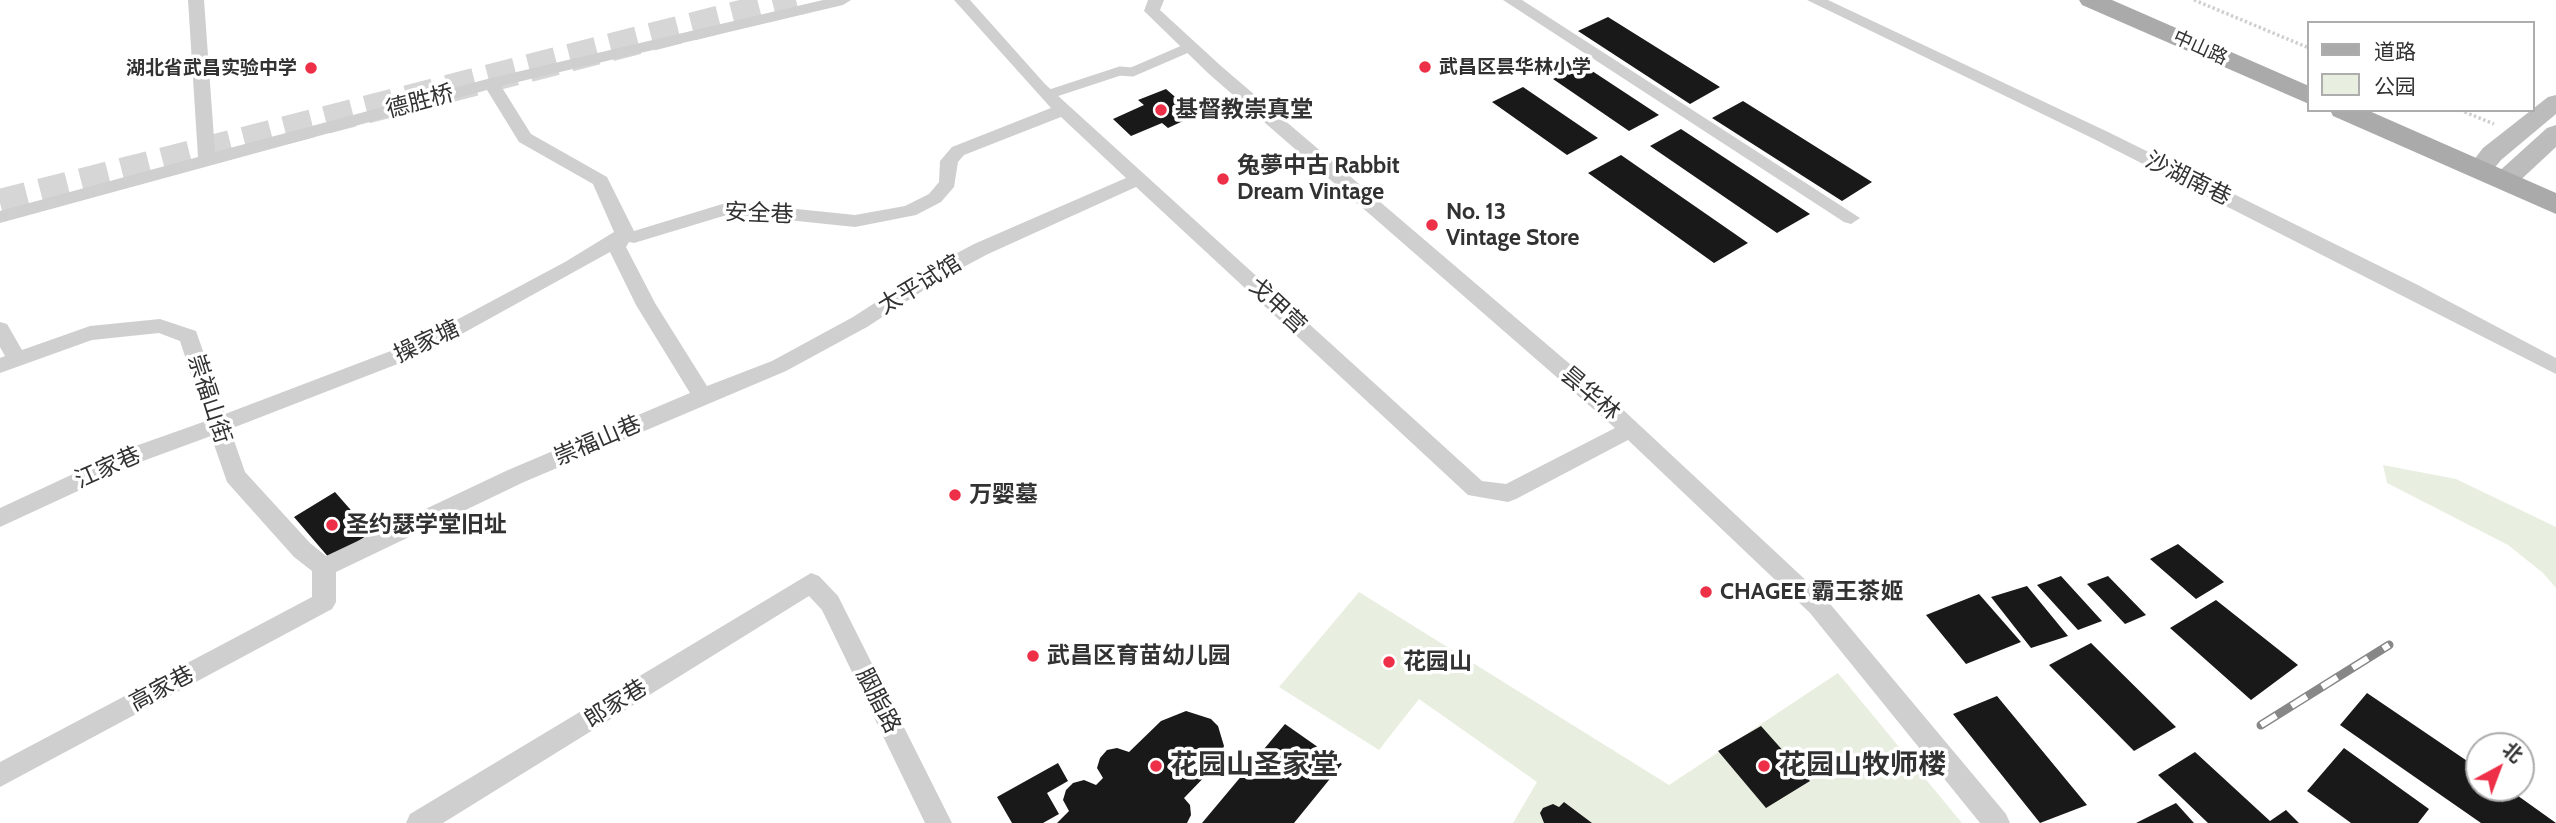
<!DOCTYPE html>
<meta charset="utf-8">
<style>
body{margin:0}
#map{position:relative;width:2556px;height:823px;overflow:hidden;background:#fff;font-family:Cabin,"Noto Sans SC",sans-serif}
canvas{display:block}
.legend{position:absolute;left:2307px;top:21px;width:228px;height:91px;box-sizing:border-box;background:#fff;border:2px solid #adadad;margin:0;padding:9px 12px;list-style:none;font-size:21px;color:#323232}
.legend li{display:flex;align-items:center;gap:14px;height:35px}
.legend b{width:35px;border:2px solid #adadad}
.north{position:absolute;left:2465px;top:732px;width:70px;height:70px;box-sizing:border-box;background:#fff;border:2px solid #adadad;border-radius:50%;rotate:41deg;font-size:19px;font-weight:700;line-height:28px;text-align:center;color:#323232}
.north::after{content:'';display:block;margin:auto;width:24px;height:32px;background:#ed2f47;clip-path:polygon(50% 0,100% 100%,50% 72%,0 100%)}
</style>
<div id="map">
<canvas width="2556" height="823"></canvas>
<ul class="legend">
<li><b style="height:9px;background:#aaa"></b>道路</li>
<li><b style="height:19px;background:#e9efe0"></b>公园</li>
</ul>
<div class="north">北</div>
</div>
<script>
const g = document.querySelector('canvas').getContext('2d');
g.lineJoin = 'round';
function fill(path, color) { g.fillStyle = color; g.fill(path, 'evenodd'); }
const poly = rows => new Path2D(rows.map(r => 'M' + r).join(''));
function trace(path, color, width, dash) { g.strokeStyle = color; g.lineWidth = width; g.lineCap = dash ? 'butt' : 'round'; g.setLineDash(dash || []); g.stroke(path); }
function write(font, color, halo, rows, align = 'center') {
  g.font = font + ' Cabin,"Noto Sans SC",sans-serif'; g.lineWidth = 7; g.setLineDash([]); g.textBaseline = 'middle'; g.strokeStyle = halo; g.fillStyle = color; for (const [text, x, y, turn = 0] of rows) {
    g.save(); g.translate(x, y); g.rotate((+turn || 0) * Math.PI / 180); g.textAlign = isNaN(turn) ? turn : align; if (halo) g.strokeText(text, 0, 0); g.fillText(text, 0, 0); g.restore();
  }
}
fill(poly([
 [2383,465,2456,479,2556,527,2556,588,2543,573,2508,545,2387,483],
 [1359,592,1669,785,1838,673,1962,823,1513,823,1537,782,1419,699,1379,750,1279,687]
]), '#e9efe0');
fill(poly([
 [1608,17,1720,87,1690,104,1578,31],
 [1583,65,1659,115,1629,131,1553,79],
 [1523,87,1598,138,1567,155,1492,102],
 [1166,89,1196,115,1168,128,1162,123,1131,136,1113,119,1144,105,1138,100],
 [1743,101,1872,182,1842,201,1712,118],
 [1681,129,1810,214,1777,233,1650,146],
 [1621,155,1748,243,1714,263,1588,173],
 [335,492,371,533,330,559,294,517],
 [2178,544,2224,582,2196,599,2150,559],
 [2061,576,2102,621,2078,630,2037,585],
 [2108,576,2146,615,2125,624,2087,584],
 [2027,586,2068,636,2031,648,1991,597],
 [1979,594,2021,642,1966,664,1926,615],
 [2216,600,2298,665,2251,700,2170,628],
 [2091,643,2176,727,2134,751,2049,665],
 [2367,693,2479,769,2479,788,2507,788,2556,823,2481,823,2340,725],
 [1997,696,2087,805,2040,823,1953,714],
 [1186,711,1211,719,1218,726,1224,746,1216,765,1184,798,1190,805,1191,815,1187,823,1057,823,1069,811,1063,800,1066,790,1073,783,1084,780,1096,785,1103,778,1097,768,1100,758,1107,750,1117,748,1129,752,1161,721],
 [1285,724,1342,764,1294,823,1202,823],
 [1761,726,1810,781,1766,808,1718,751],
 [2344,748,2429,809,2418,823,2351,823,2307,791],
 [2195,752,2270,821,2286,810,2299,823,2208,823,2158,775],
 [1058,763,1068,781,1047,793,1059,814,1043,823,1012,823,997,797],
 [1564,802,1592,823,1544,823,1540,813,1543,808,1553,804,1559,807],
 [2176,803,2194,823,2136,823]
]), '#191919');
trace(poly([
 [0,203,796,0]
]), '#d6d6d6', 28, [28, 14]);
trace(poly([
 [2194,0,2309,48],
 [2460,110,2494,124]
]), '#cfcfcf', 3.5, [2.5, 2.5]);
trace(poly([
 [1047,95,1120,71,1132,72,1190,47]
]), '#cfcfcf', 9);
fill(poly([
 [188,0,204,0,215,152,491,78,823,0,851,0,843,5,501,86,531,134,607,177,634,231,729,202,855,215,905,206,929,194,939,182,940,161,952,147,1051,108,954,0,970,0,1045,84,1482,481,1506,484,1615,428,1209,74,1144,11,1148,0,1164,0,1160,10,1221,66,1619,406,1826,599,2006,814,2010,823,1980,823,1810,613,1628,440,1516,499,1508,502,1468,495,1136,187,988,254,941,279,867,327,786,371,524,482,336,572,336,602,332,609,0,787,0,762,312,597,312,571,294,557,227,482,211,436,143,461,0,527,0,508,127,449,206,421,180,341,159,333,92,340,0,373,0,358,5,356,0,347,0,322,7,324,22,350,90,326,160,319,196,331,225,414,417,341,565,262,614,232,593,184,519,142,487,90,0,223,0,211,198,157,188,0],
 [1061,117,1126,178,974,244,927,269,853,317,772,361,707,386,655,303,626,247,629,242,634,243,730,214,855,227,916,215,941,202,954,187,958,162,964,155,1061,117],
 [610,252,636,305,690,393,508,470,326,556,310,543,245,472,230,429,431,351,610,252],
 [1503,0,1522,0,1860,218,1851,224,1844,222,1503,0],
 [1807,0,1828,0,2106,131,2416,284,2556,358,2556,374,2094,139,1807,0],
 [811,573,819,576,838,596,952,823,925,823,822,610,809,596,443,823,406,823,410,814,811,573]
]), '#cfcfcf');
fill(poly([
 [2556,95,2556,114,2501,160,2488,176,2470,176,2466,170,2483,148,2548,97,2556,95],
 [2556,125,2556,147,2513,187,2495,187,2491,181,2495,175,2547,128,2556,125]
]), '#bcbcbc');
fill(poly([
 [2079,0,2112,0,2309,86,2309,104,2082,5,2079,0],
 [2330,110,2367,110,2556,193,2556,214,2333,116,2330,110]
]), '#aaa');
const rail = poly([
 [2261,725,2389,645]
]);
trace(rail, '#878787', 9);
trace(rail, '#fff', 6, [18]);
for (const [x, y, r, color] of [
 [1425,67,7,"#ed2f47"],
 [311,68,7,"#ed2f47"],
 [1161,110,7,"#ed2f47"],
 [1223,179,7,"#ed2f47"],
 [1432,225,7,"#ed2f47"],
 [955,495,7,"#ed2f47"],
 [332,525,7,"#ed2f47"],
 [1706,592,7,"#ed2f47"],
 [1033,656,7,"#ed2f47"],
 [1389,662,7,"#ed2f47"],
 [1156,766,7,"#ed2f47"],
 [1764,766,7,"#ed2f47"]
]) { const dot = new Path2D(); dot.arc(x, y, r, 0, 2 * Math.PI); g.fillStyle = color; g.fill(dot); trace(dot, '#fff', 2.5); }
write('19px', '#323232', '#fff', [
 ["中山路",2200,48,24]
]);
write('bold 19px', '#323232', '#fff', [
 ["武昌区昙华林小学",1439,67],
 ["湖北省武昌实验中学",297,68,"right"]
], 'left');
write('23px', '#323232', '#fff', [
 ["德胜桥",420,102,-15],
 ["沙湖南巷",2188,179,26],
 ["安全巷",759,214,2],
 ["太平试馆",920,285,-31],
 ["戈甲营",1277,306,43],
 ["操家塘",427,342,-25],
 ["昙华林",1590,394,40],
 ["崇福山街",209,399,72],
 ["崇福山巷",598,441,-23],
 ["江家巷",108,468,-24],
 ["高家巷",162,689,-28],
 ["胭脂路",878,701,63],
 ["郎家巷",616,704,-32]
]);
write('bold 23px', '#323232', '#fff', [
 ["基督教崇真堂",1175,110],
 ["兔夢中古 Rabbit",1237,166],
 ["Dream Vintage",1237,192],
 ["No. 13",1446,212],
 ["Vintage Store",1446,238],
 ["万婴墓",969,495],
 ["圣约瑟学堂旧址",346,525],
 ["CHAGEE 霸王茶姬",1720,592],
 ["武昌区育苗幼儿园",1047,656],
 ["花园山",1403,662]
], 'left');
write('bold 28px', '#323232', '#fff', [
 ["花园山圣家堂",1170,766],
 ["花园山牧师楼",1778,766]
], 'left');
</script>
